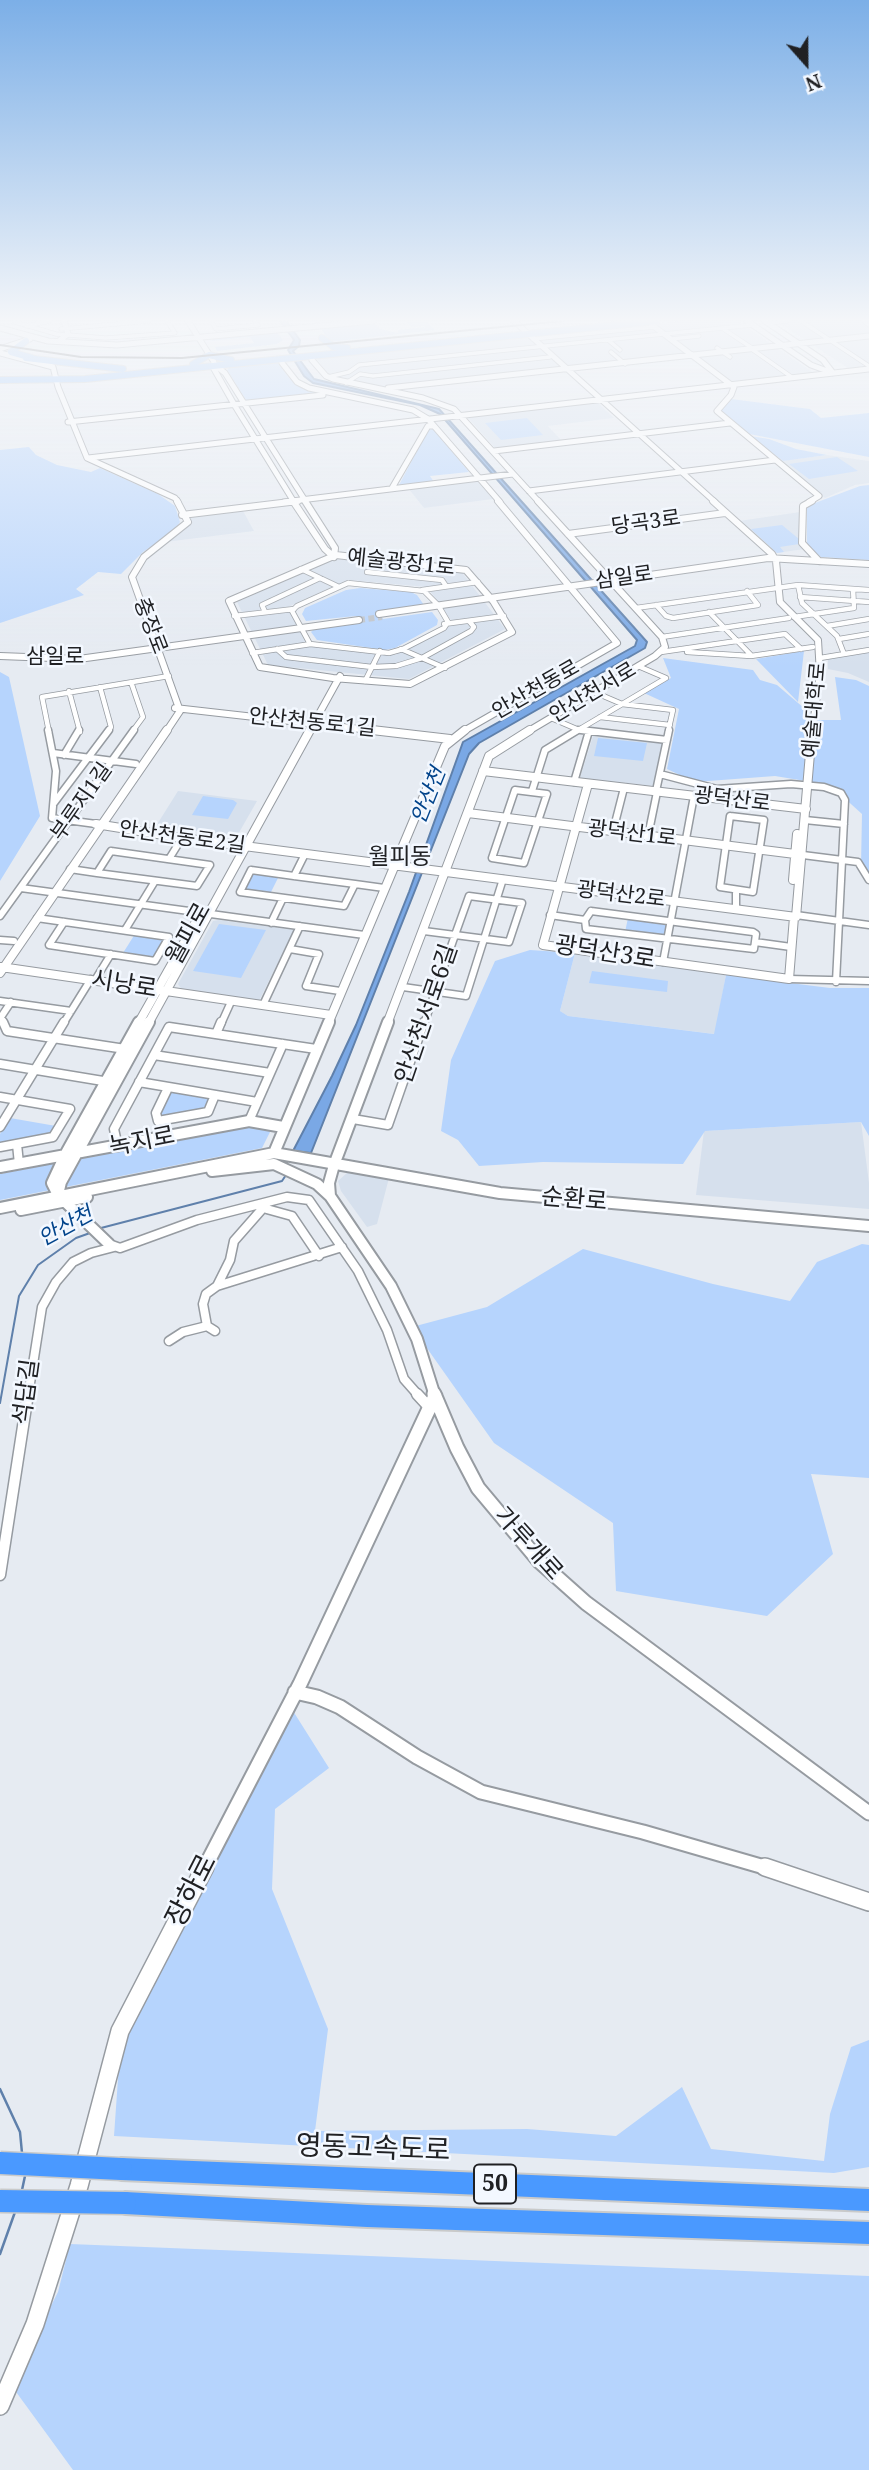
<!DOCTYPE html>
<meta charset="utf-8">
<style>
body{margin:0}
#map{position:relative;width:869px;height:2470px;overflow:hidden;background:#e6ebf2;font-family:"Noto Serif",serif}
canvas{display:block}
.north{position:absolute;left:771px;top:28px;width:70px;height:70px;-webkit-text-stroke:5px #f3f8ff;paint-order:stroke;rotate:159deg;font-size:19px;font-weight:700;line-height:28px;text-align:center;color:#202124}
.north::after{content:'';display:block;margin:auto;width:24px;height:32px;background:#202124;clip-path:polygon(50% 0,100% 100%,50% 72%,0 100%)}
</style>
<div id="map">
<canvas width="869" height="2470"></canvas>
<div class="north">N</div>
</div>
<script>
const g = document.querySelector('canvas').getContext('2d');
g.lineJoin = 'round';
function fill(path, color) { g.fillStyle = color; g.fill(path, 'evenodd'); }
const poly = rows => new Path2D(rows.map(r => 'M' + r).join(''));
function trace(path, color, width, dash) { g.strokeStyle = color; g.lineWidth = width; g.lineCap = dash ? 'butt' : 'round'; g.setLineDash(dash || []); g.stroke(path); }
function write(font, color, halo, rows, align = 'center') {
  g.font = font + ' "Noto Serif","Noto Sans KR",serif'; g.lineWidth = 5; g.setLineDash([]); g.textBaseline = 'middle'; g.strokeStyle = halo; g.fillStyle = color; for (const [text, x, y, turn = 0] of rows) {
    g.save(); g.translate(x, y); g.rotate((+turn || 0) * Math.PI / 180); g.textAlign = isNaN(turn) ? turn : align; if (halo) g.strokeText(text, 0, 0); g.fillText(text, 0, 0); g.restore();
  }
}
fill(poly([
 [680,321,738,321,814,373,728,382,692,354,383,388,336,379,329,375,316,358],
 [776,321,869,321,869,366,849,369],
 [597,402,614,418,548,426,562,441,496,449,467,417],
 [827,455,869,461,869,483,855,485,825,498,780,461],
 [476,479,493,499,424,508,408,488],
 [242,509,254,531,165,542,190,522,190,516],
 [800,512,805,549,776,553,739,521],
 [335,559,461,571,505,629,409,679,268,665,237,602],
 [348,580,427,587,454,624,395,655,308,645,288,607],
 [869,652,869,682,848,673,828,669,828,659],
 [593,736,665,743,655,786,580,778],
 [178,791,257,801,237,836,156,826],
 [219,920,294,930,259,1001,182,990,178,984,213,921],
 [575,953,726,975,715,1034,568,1016,560,1011],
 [861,1122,869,1183,869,1209,696,1195,704,1131],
 [348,1172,389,1178,377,1224,367,1227,341,1191,338,1181]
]), '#d6e0ed');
fill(poly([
 [406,321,426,321,435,330,330,342,320,327,374,322,380,329,398,333,398,330,424,327,427,330,424,326,411,327],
 [277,332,283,340,277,344,217,351,215,347,254,343,250,337,211,341,215,338],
 [277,362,290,379,317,393,252,402,246,400,227,370,232,365],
 [731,399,810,409,821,418,869,413,869,457,749,434,720,410],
 [527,418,543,435,501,440,485,423],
 [433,429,469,472,430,476,434,482,399,485,428,430],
 [750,436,769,439,796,449,827,455,783,461],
 [29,447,36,455,57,465,91,472,100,468,158,494,175,506,180,522,174,531,143,552,121,574,98,572,76,589,84,595,0,623,0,450],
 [837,457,858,471,809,479,789,464],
 [869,485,869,560,821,557,807,546,807,506,860,486],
 [782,525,799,539,799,544,780,547,784,552,777,553,751,529],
 [360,588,411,592,417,595,424,605,379,613,383,619,432,612,438,620,437,625,395,648,385,650,317,640,311,632,313,630,360,621,356,616,306,621,302,614,305,608,346,590],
 [804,651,798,702,756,659],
 [663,658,753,670,760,680,777,685,818,720,841,720,835,677,856,680,869,686,869,876,861,865,862,814,830,785,775,776,695,782,667,769,679,709,644,693,671,678],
 [0,672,9,677,40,816,0,881],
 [598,738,647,743,643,761,594,756],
 [203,796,233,800,237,803,228,819,192,815],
 [253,872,279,876,270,894,242,890],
 [628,918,667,923,665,937,625,932],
 [219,924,266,930,241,978,193,971],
 [135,934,165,939,152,958,123,953],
 [530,950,575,953,560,1011,568,1016,714,1034,726,975,830,988,869,988,869,1136,861,1122,705,1131,683,1164,543,1162,479,1166,458,1140,441,1131,451,1060,495,961],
 [592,971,668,981,667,992,589,983],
 [169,1090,213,1097,207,1110,159,1119,157,1113],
 [10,1118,56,1126,50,1135,0,1142,0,1134],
 [247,1125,272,1128,262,1148,0,1200,0,1174],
 [862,1244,869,1245,869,1478,811,1474,833,1554,767,1616,616,1591,613,1523,494,1443,412,1327,487,1307,583,1249,713,1284,790,1301,817,1262],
 [288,1703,329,1768,275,1809,272,1889,328,2029,315,2131,527,2129,616,2136,682,2087,711,2149,824,2161,830,2114,851,2047,869,2040,869,2167,834,2173,114,2136,121,2036],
 [70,2244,869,2276,869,2470,73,2470,11,2385,58,2292]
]), '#b6d4fd');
const water = poly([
 [280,321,286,321,300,340,299,346,293,351,314,379,439,409,647,642,645,648,479,743,469,754,311,1153,293,1151,332,1076,356,1025,409,892,463,742,635,646,637,640,440,414,420,405,313,383,304,376,288,350,294,340,280,321]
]);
fill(water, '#7aa8e5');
trace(water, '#5f80ab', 2);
trace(poly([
 [101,1228,282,1181,286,1175],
 [0,1403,19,1296,38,1265,76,1238,90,1233]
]), '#5f80ab', 2);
trace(poly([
 [0,2089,20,2132,22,2153],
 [22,2190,25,2176],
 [0,2254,15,2212]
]), '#5f80ab', 2.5);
trace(poly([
 [359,620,382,617]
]), '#bec3c9', 6, [6, 3.5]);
const streetFar4 = poly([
 [211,321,216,329,258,325,255,321],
 [801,321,869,366],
 [15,322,56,334,106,338,175,333,167,321],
 [768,323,787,321],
 [26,326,50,321],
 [722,328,752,348],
 [61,329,149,321],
 [533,339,654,327],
 [671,339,699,336],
 [608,340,620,350],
 [717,348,730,357],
 [753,350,793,378],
 [611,352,625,364],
 [328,377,349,372,359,365,752,325],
 [346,383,360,374,373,376,550,357]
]);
const streetFar3 = poly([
 [301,569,339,587],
 [367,572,442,580,446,586],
 [348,583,424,591,438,605,448,622,444,628,403,649,389,653,310,644,292,611,297,606,348,583],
 [798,585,802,603,837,636,844,654],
 [422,590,478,582],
 [800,597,869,602],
 [656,605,666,616,673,618,758,605,747,591],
 [636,608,798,585,869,590],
 [265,612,262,605,320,578],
 [709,612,751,655],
 [234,616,294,609],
 [794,617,854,608,853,589],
 [444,624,504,616],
 [827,626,869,619],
 [662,637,789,618],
 [839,639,869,634],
 [277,649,286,657,372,667,396,666,422,658,471,631,474,627,469,621],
 [401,649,445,668],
 [661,652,785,634,801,649],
 [687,652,751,656,813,647],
 [252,653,311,644],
 [820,658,869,650],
 [365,681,380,651],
 [131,682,143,717,132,732],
 [100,687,111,727,107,732],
 [69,691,80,732],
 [594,692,622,704,673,710,668,732],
 [600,717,670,725],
 [551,718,579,730,596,732],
 [49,732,42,697,169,676],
 [575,732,666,678,638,666]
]);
const streetFar2 = poly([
 [48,730,56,771,52,818,96,824],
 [581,730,667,740],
 [53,753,136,764],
 [64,755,79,730],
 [660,774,717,789,791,784,824,787,841,793,845,800,836,982],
 [574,782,589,731],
 [515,790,547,794,524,863,492,858,515,790],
 [532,791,545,750,578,730],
 [656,791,669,730],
 [54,803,109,730],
 [730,816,764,820,753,892,720,887,730,816],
 [805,820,844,824],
 [613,831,624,788],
 [648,836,657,792],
 [111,851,210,865,197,886,97,873,111,851],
 [795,854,858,862,869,880],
 [169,859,182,838],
 [70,869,97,873],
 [251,870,294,876,355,884,344,906,240,892,251,870],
 [294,876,305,854],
 [355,884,384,888],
 [21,888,364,935],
 [736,890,736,906],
 [469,896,522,903,509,942,455,935,469,896],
 [591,911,753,932,756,934,754,949,586,929,585,920,591,911],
 [550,915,585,920],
 [796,915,869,925],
 [0,916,134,730],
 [37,918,169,937,155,961,49,945,64,922],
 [271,923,283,898],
 [125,930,155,881],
 [424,931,455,935],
 [0,940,14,941],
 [755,942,791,947],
 [290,949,319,954,306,986,340,991],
 [663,962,694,796],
 [789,979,869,981],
 [95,980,111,954],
 [403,987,466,996,503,879],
 [0,1001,71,1011],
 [263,1005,300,926],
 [4,1024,1,1017,11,1002],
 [63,1024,91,979],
 [221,1024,230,1004],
 [424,1024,455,935]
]);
const streetFar1 = poly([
 [3,1022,7,1031,125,1049],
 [216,1034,221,1022],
 [154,1055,270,1073],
 [0,1064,109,1082],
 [139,1082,257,1102],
 [168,1088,156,1113,158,1121,208,1112,215,1095],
 [0,1097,70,1109,53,1137,0,1147],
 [353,1119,388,1125,424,1022],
 [249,1121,283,1044],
 [0,1127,64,1022],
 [17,1144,19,1164],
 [118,1147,114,1129,169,1027,316,1049],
 [263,1208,292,1216,319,1256],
 [109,1244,120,1248,197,1220,287,1197,309,1200,358,1271,387,1330,404,1379,419,1396],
 [217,1286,230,1260,234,1241,263,1208,264,1203],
 [215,1331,207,1326,203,1304,206,1294,217,1286,342,1247],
 [169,1341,183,1332,207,1326],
 [28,1396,42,1307,56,1282,73,1262,91,1253,114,1247]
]);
const street = poly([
 [417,1394,429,1407],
 [0,1575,28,1394]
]);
const secondaryFar5 = poly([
 [188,321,214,362,214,369,235,406,294,502],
 [514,321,715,502],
 [747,321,811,365,830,372],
 [765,321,823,360,833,373],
 [865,321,869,324],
 [652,325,734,387,731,395,717,411,819,496,809,502],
 [0,328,48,341,117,345,373,321],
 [60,340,68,334,64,321],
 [0,349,30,339],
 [0,353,53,367,58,387,87,458,175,498,178,502],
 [312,360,326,376,333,379,423,398,454,409,539,502],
 [282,363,297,382,309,388,413,410,428,419,500,502],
 [215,365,225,373,306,502],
 [388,388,869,336],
 [68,422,323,395],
 [494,451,730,423],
 [88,458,869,369],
 [392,488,428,426,434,426],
 [529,491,775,460],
 [284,502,513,474]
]);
const secondaryFar4 = poly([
 [293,501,325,549,334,557],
 [305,501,335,548,334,557],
 [713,501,772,554,776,561,780,602,818,640,820,674,812,732],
 [812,501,803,506,802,543,819,561],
 [182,515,298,501],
 [568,534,725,513],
 [336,555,466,570,493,601,512,632,410,684,333,678,260,667,229,601,336,555],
 [379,614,768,558,869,564],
 [0,656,79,659,359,620],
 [175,708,387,732],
 [166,732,180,711,132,577,144,557,188,522,177,501],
 [309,732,340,676],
 [462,732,617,643,498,501],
 [527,732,655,656,665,647,662,637,538,501]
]);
const secondaryFar3 = poly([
 [372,730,450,739],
 [483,771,806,809],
 [588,784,543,945,789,979,794,917],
 [468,813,795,854],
 [96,824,182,838,796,917,812,730],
 [793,880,797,834],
 [1,967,331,1015],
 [0,973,167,730],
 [138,1024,194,925],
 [148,1024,310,730],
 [328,1024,445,746,465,730],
 [387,1024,489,756,530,730]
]);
const secondaryFar2 = poly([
 [388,1022,334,1165,329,1183,330,1196,391,1286,417,1339,435,1396],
 [274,1153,329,1022],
 [0,1167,249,1121,283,1127],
 [212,1171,274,1164,317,1184,330,1196],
 [58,1195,52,1183,65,1155,139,1022],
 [0,1208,274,1153,500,1193,869,1226],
 [21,1210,87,1197],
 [109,1244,58,1195,61,1182,149,1022]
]);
const secondaryFar1 = poly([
 [434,1394,457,1448,478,1488,540,1562,586,1603,869,1813],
 [295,1692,317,1697,340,1707,417,1757,481,1792,643,1832,771,1869],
 [204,1869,300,1684,435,1396]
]);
const secondary = poly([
 [765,1867,869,1902],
 [0,2406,35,2324,79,2186,120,2031,205,1867]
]);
const primary = poly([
 [322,338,334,347,347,348],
 [26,341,11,352,32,358],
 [26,358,123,369],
 [193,364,209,355,231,360],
 [0,380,85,379,656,321]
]);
const highway = poly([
 [121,2158,869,2189,869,2211,121,2180,113,2177,110,2169,113,2161,121,2158],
 [125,2192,367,2205,869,2222,869,2244,367,2227,125,2214,117,2211,114,2203,117,2195,125,2192]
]);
trace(streetFar4, '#969ba1', 5);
trace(streetFar3, '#969ba1', 6);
trace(streetFar2, '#969ba1', 9);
trace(streetFar1, '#969ba1', 11);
trace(street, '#969ba1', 13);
trace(secondaryFar5, '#969ba1', 7);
trace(secondaryFar4, '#969ba1', 8);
trace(secondaryFar3, '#969ba1', 10);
trace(secondaryFar2, '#969ba1', 14);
trace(secondaryFar1, '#969ba1', 17);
trace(secondary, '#969ba1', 20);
trace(primary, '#c9caca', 8);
trace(highway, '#c9caca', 4);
trace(streetFar4, '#fff', 3.5);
trace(streetFar3, '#fff', 4.5);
trace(streetFar2, '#fff', 6);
trace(streetFar1, '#fff', 8);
trace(street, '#fff', 10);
trace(secondaryFar5, '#fff', 5);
trace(secondaryFar4, '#fff', 6);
trace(secondaryFar3, '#fff', 8);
trace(secondaryFar2, '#fff', 10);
trace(secondaryFar1, '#fff', 13);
trace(secondary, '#fff', 17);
trace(primary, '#92c2ff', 6);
fill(highway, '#4a99ff');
trace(poly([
 [0,345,81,357,182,358,563,321]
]), '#424448', 2);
const highwayBridge = poly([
 [0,2163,121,2169],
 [0,2201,125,2203]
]);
trace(highwayBridge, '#c9caca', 25, []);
trace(highwayBridge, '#4a99ff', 22);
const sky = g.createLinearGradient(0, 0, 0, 667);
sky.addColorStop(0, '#7cafe7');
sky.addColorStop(0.48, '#f4f6f9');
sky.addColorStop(1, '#f4f6f900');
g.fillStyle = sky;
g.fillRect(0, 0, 869, 667);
write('21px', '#202124', '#f3f8ff', [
 ["당곡3로",646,523,-8],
 ["예술광장1로",401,563,6],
 ["삼일로",624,578,-8],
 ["충장로",150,626,69],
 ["삼일로",55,657],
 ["안산천동로",536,690,-30],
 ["안산천서로",593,693,-31],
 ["예술대학로",815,710,-85],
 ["안산천동로1길",312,723,6],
 ["광덕산로",732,800,7],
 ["부루지1길",82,802,-55],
 ["광덕산1로",632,834,7],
 ["안산천동로2길",182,838,8],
 ["광덕산2로",621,895,7]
]);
write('italic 21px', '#02448b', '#f3f8ff', [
 ["안산천",429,796,-68],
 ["안산천",66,1227,-29]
]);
write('23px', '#202124', '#f3f8ff', [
 ["월피동",400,857]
]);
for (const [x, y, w] of [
 [495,2184,42]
]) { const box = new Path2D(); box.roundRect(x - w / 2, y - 19.5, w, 39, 5); g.fillStyle = '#f3f8ff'; g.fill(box); trace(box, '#202124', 2); }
write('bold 23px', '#202124', null, [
 ["50",495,2184]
]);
write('24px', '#202124', '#f3f8ff', [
 ["월피로",189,934,-61],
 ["광덕산3로",605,953,9],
 ["시낭로",124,985,9],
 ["안산천서로6길",427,1014,-71],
 ["녹지로",142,1142,-11],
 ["순환로",574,1200,5],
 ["석답길",27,1392,-82],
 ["가루개로",528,1544,48]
]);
write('28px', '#202124', '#f3f8ff', [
 ["장하로",192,1891,-63],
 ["영동고속도로",373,2149,2]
]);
</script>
